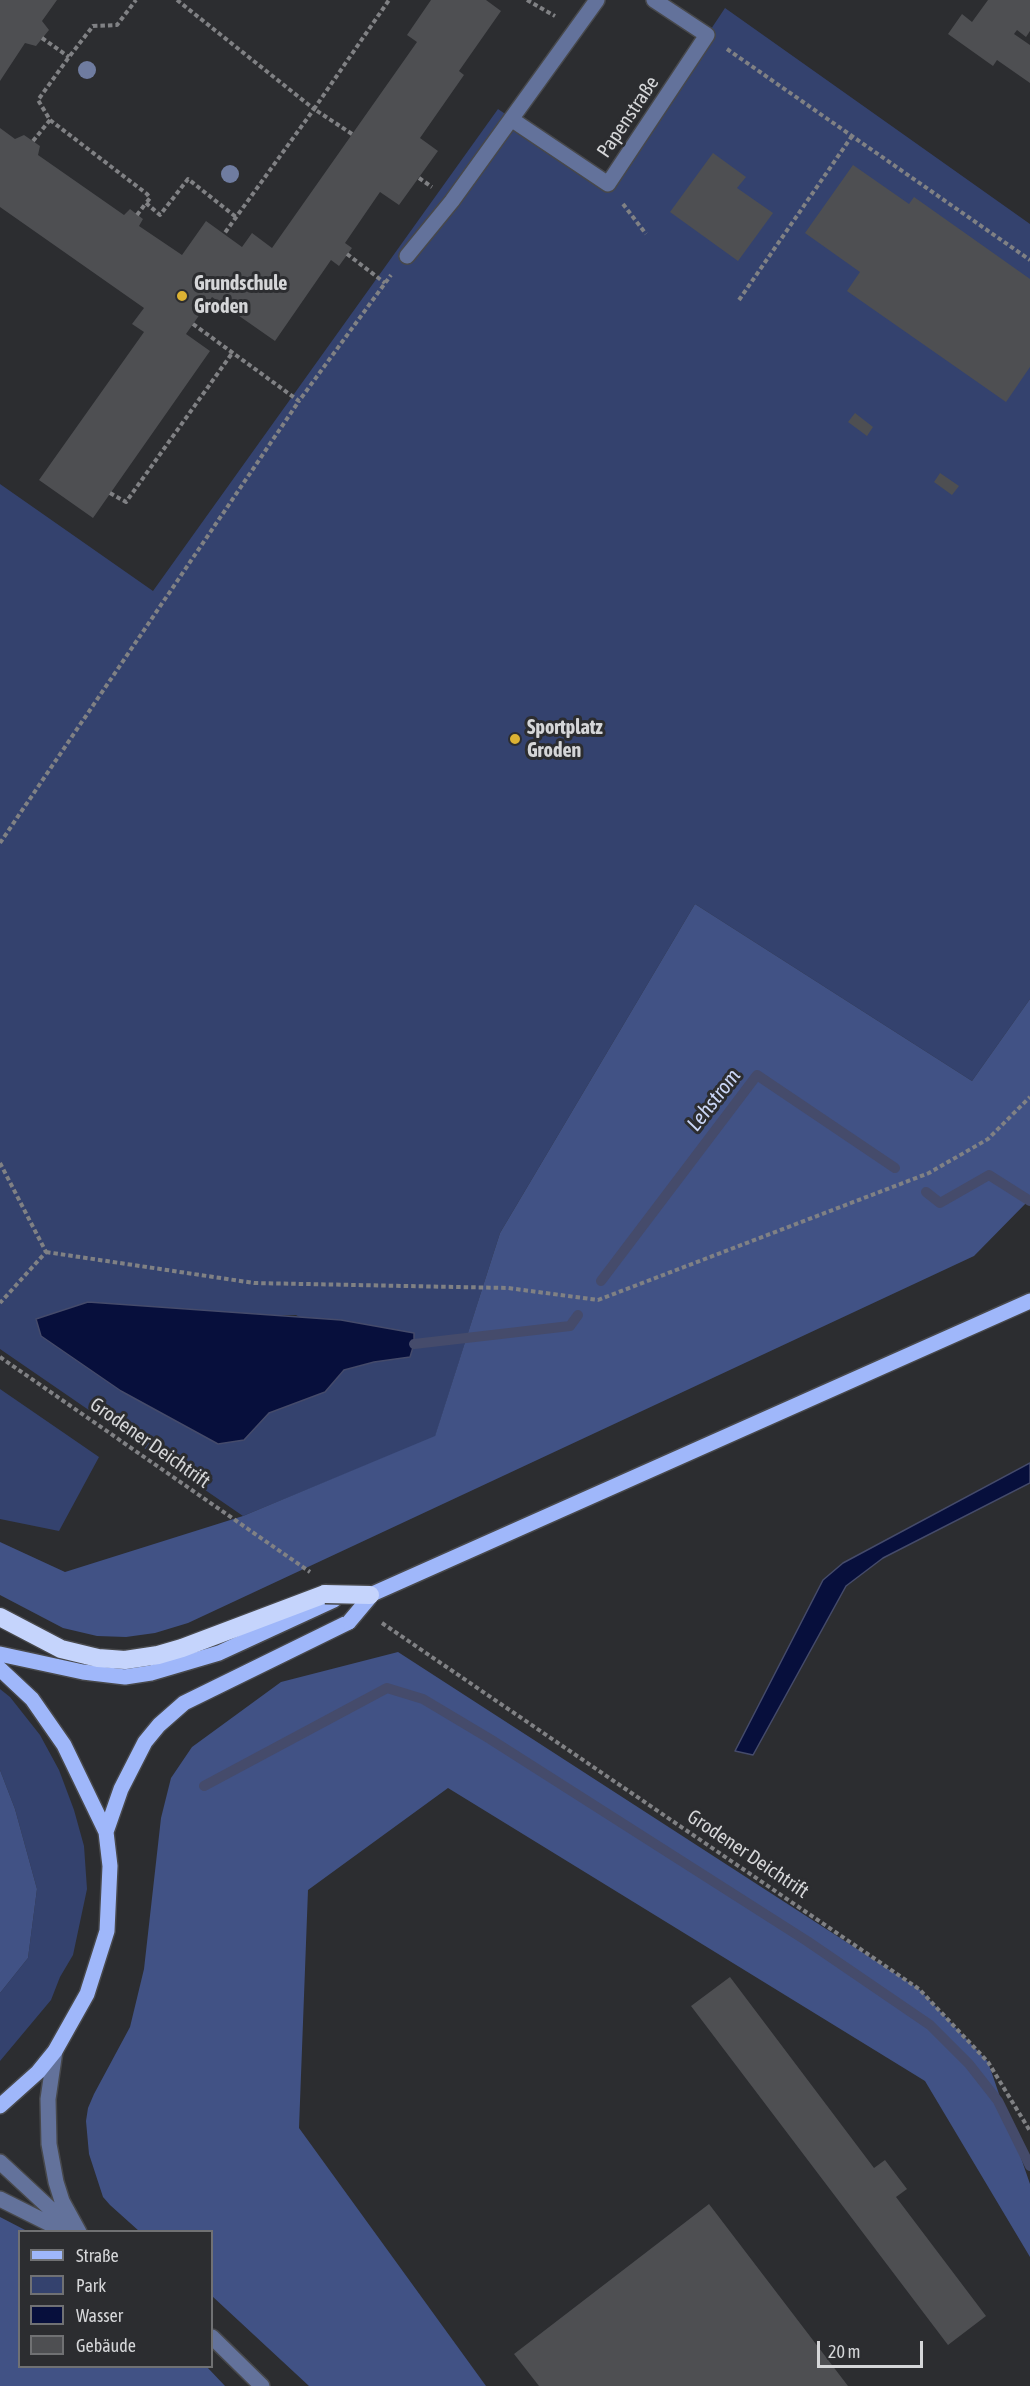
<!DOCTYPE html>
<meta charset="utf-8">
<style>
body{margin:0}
#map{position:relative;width:1030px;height:2386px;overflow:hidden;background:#2c2d30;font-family:"Asap Condensed",sans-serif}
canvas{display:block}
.legend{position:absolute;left:18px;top:2230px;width:195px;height:138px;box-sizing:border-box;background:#2c2d30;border:2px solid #707173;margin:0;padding:8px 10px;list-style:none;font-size:18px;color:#d5d6d8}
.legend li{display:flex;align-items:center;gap:12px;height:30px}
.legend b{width:30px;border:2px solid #707173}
.scale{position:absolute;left:817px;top:2341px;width:106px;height:27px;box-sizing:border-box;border:3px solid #d5d6d8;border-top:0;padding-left:8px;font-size:18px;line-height:21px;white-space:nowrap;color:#d5d6d8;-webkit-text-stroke:4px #2c2d30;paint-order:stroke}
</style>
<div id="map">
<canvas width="1030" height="2386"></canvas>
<ul class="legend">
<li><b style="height:8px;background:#9fb7fa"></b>Straße</li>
<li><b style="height:16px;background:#34426e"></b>Park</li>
<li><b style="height:16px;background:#070f3c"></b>Wasser</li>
<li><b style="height:16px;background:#4e4f52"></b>Gebäude</li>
</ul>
<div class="scale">20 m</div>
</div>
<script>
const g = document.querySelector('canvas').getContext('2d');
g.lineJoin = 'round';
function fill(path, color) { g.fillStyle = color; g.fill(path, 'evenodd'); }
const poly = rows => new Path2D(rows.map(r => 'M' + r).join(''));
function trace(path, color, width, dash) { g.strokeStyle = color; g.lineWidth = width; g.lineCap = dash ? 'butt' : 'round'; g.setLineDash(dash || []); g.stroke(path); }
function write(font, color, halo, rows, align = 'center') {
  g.font = font + ' "Asap Condensed",sans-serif'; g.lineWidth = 6; g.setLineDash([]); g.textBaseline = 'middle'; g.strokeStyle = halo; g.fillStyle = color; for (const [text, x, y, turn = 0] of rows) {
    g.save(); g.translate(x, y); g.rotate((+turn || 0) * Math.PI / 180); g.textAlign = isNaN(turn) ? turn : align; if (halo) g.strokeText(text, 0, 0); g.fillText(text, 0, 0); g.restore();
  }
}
fill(poly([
 [725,8,1030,224,1030,999,972,1081,695,904,500,1233,435,1437,243,1516,0,1349,0,484,153,591,498,109,608,184],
 [88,1302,259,1315,296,1315,374,1362,344,1370,325,1392,269,1413,218,1444,121,1391,86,1365,37,1319],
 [0,1389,99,1457,59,1531,0,1519],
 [0,1689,10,1697,40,1735,59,1770,74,1810,84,1846,87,1889,73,1955,60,1977,51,2000,0,2061,0,1993,28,1958,37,1889,15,1809,0,1770]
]), '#34426e');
fill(poly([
 [695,904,972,1081,1030,999,1030,1199,974,1256,188,1623,155,1633,126,1637,97,1636,63,1628,0,1595,0,1542,65,1572,243,1516,435,1436,500,1233],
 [398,1652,919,1989,988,2062,1030,2184,1030,2257,925,2081,448,1788,308,1890,299,2128,486,2386,309,2386,212,2296,212,2232,139,2231,110,2205,103,2197,89,2154,86,2121,88,2108,94,2094,130,2027,144,1969,161,1818,171,1778,192,1747,281,1682],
 [0,1770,15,1809,37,1889,28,1958,0,1993],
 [0,2217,27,2231,20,2232,20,2366,207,2367,225,2386,0,2386]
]), '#415285');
const water = poly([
 [88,1302,341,1320,414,1333,414,1344,410,1357,374,1362,344,1370,325,1392,269,1413,244,1440,218,1444,121,1391,41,1336,36,1319,88,1302],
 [1030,1463,1030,1483,883,1558,846,1586,753,1755,735,1751,823,1580,843,1563,1030,1463]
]);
fill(water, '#070f3c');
trace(water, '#454b6b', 1.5);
trace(poly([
 [926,1192,940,1203,989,1175,1030,1201],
 [601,1281,757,1075,895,1168],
 [414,1344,570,1326,578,1315],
 [204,1786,387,1688,423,1699,490,1739,807,1941,930,2025,969,2064,998,2101,1030,2166]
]), '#454b6b', 10);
fill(poly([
 [0,0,57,0,42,21,49,30,36,46,25,43,0,81],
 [431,0,486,0,501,11,459,71,464,75,420,138,438,151,399,205,380,192,345,243,352,248,339,266,331,260,275,341,212,297,186,334,210,351,93,518,39,480,144,332,132,324,144,308,0,207,0,128,15,139,24,135,40,146,38,155,124,215,130,209,143,219,139,226,182,255,206,221,242,247,252,233,272,248,417,42,407,35],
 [988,0,1030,0,1030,31,1026,37,1017,30,1014,34,1030,45,1030,83,997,60,993,66,948,34,962,14,972,22],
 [713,153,746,177,737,188,773,213,738,261,670,212],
 [853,165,909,204,914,197,1030,279,1030,367,1006,402,847,291,860,272,805,233],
 [855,413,873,427,867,436,848,422],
 [940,473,959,486,952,495,934,482],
 [730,1977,874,2168,885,2160,907,2189,896,2197,986,2316,948,2345,691,2006],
 [709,2204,848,2386,539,2386,514,2354]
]), '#4e4f52');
const minor = poly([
 [511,119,608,184,707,35,654,0],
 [407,256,452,201,597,0],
 [55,2051,48,2099,49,2144,56,2182,62,2201,79,2232],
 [0,2162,70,2227],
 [0,2199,66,2232],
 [212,2337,262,2386]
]);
const major = poly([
 [370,1595,1030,1301],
 [0,1654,83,1672,125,1677,151,1673,219,1653,334,1600],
 [0,1669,32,1699,64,1745,106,1832,110,1866,107,1931,87,1994,55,2051,38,2072,0,2106],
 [106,1832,121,1789,145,1742,159,1725,184,1703,349,1622]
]);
const highway = poly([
 [0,1617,61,1649,98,1658,125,1660,158,1655,182,1648,325,1594]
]);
trace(minor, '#47484b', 18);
trace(major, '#47484b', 18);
trace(highway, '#47484b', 21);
trace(poly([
 [177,0,314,109,224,234],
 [527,0,555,16],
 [42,38,69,57],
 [727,49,1030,260],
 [50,120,147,194,150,198,146,203],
 [352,134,314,109,389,0],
 [33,141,50,120,38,100,69,57,93,26,117,25,136,0],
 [419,178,432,187],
 [623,204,646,234],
 [137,215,146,203,160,215,188,179,236,217],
 [347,254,385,283],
 [739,300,852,136],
 [193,324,299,401,391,275],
 [110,493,126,502,233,352],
 [0,843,299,401],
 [0,1163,46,1252,0,1303],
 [46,1252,254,1283,508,1288,598,1300,929,1173,988,1139,1030,1097],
 [0,1357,310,1572],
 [382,1623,919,1989,988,2062,1030,2131]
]), '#808184', 4, [4.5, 3]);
trace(minor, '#63729b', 15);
trace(major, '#9fb7fa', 15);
trace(highway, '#c5d4fc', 18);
const majorBridge = poly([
 [349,1622,370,1597]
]);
const highwayBridge = poly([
 [325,1594,370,1595]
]);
trace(majorBridge, '#47484b', 18, []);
trace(highwayBridge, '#47484b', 21, []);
trace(majorBridge, '#9fb7fa', 15);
trace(highwayBridge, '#c5d4fc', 18);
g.fillStyle = '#6f7ca0';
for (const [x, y] of [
 [87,70],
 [230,174]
]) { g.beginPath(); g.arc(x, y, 9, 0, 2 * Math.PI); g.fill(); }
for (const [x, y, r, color] of [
 [182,296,6,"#dcb233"],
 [515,739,6,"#dcb233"]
]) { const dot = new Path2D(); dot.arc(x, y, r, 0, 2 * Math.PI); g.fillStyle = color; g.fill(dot); trace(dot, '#2c2d30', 2); }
write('20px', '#d5d6d8', '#2c2d30', [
 ["Papenstraße",628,117,-56],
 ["Grodener Deichtrift",150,1443,35],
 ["Grodener Deichtrift",748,1854,34]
]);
write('bold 20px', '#d5d6d8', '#2c2d30', [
 ["Grundschule",194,284],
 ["Groden",194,307],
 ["Sportplatz",527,728],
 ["Groden",527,751]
], 'left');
write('italic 21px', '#cbd7f7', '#2c2d30', [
 ["Lehstrom",714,1100,-52]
]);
</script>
